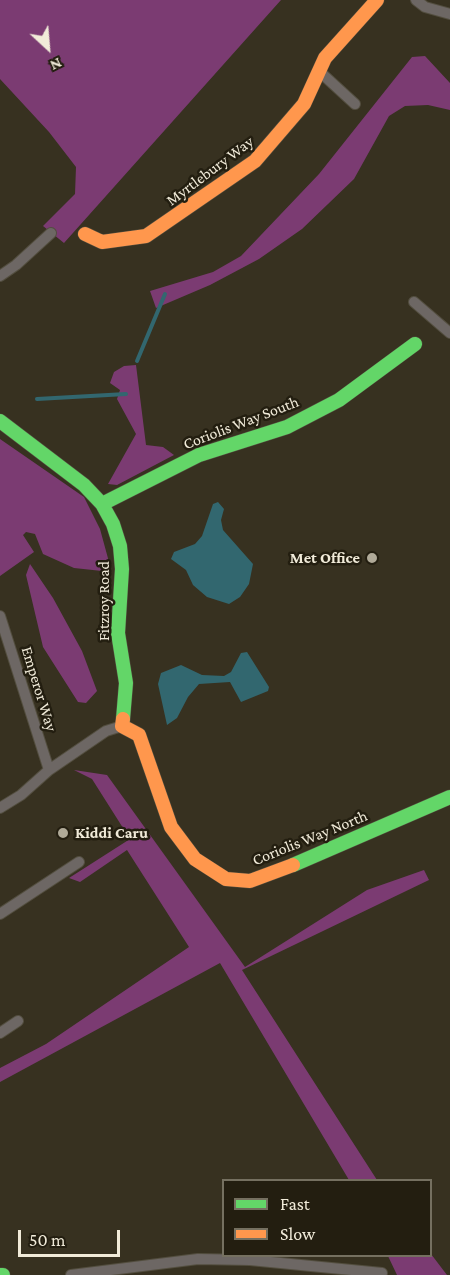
<!DOCTYPE html>
<style>
body{margin:0}
#map{position:relative;width:450px;height:1275px;overflow:hidden;background:#373120;font-family:"Crimson Pro",serif}
canvas{display:block}
.legend{position:absolute;left:222px;top:1179px;width:210px;height:78px;box-sizing:border-box;background:#231e10;border:2px solid #757060;margin:0;padding:8px 10px;list-style:none;font-size:18px;color:#f1ebd9}
.legend li{display:flex;align-items:center;gap:12px;height:30px}
.legend b{width:30px;border:2px solid #757060}
.north{position:absolute;left:18px;top:18px;width:60px;height:60px;-webkit-text-stroke:4px #231e10;paint-order:stroke;rotate:154deg;font-size:16px;font-weight:700;line-height:24px;text-align:center;color:#f1ebd9}
.north::after{content:'';display:block;margin:auto;width:21px;height:27px;background:#f1ebd9;clip-path:polygon(50% 0,100% 100%,50% 72%,0 100%)}
.scale{position:absolute;left:18px;top:1230px;width:102px;height:27px;box-sizing:border-box;border:3px solid #f1ebd9;border-top:0;padding-left:8px;font-size:18px;line-height:21px;white-space:nowrap;color:#f1ebd9;-webkit-text-stroke:4px #231e10;paint-order:stroke}
</style>
<div id="map">
<canvas width="450" height="1275"></canvas>
<ul class="legend">
<li><b style="height:8px;background:#63d668"></b>Fast</li>
<li><b style="height:8px;background:#ff974d"></b>Slow</li>
</ul>
<div class="north">N</div>
<div class="scale">50 m</div>
</div>
<script>
const g = document.querySelector('canvas').getContext('2d');
g.lineJoin = 'round';
function fill(path, color) { g.fillStyle = color; g.fill(path, 'evenodd'); }
const poly = rows => new Path2D(rows.map(r => 'M' + r).join(''));
function trace(path, color, width, dash) { g.strokeStyle = color; g.lineWidth = width; g.lineCap = dash ? 'butt' : 'round'; g.setLineDash(dash || []); g.stroke(path); }
function write(font, color, halo, rows, align = 'center') {
  g.font = font + ' "Crimson Pro",serif'; g.lineWidth = 5; g.setLineDash([]); g.textBaseline = 'middle'; g.strokeStyle = halo; g.fillStyle = color; for (const [text, x, y, turn = 0] of rows) {
    g.save(); g.translate(x, y); g.rotate((+turn || 0) * Math.PI / 180); g.textAlign = isNaN(turn) ? turn : align; if (halo) g.strokeText(text, 0, 0); g.fillText(text, 0, 0); g.restore();
  }
}
fill(poly([
 [0,0,281,0,64,243,43,226,75,194,76,167,49,132,0,79],
 [425,56,450,83,450,110,428,105,405,106,389,116,354,179,302,229,259,259,210,285,156,308,150,291,213,272,241,256,319,174,412,57],
 [136,365,146,445,163,447,174,455,117,485,108,484,136,434,117,399,120,390,110,383,114,372,124,366],
 [0,439,84,497,100,529,109,562,102,571,74,568,43,554,35,534,26,532,23,535,34,552,0,576],
 [30,564,53,598,82,651,97,691,86,703,78,702,43,647,26,575],
 [74,770,107,775,245,967,367,890,424,870,429,880,242,970,377,1180,349,1180,220,963,0,1082,0,1068,46,1044,189,947,127,850,80,882,69,878,130,839,92,779],
 [431,1254,447,1275,397,1275,388,1256]
]), '#7b3b72');
fill(poly([
 [218,502,224,509,221,520,223,530,253,564,249,584,240,597,229,604,207,597,193,585,186,570,171,559,174,552,195,544,202,536,213,504],
 [247,652,269,687,268,691,241,702,230,682,199,684,188,697,177,718,167,725,158,684,161,673,181,665,202,675,224,676,231,672,241,653]
]), '#32676f');
trace(poly([
 [137,361,165,294],
 [37,399,126,394]
]), '#32676f', 4);
const street = poly([
 [416,0,425,7,450,14],
 [319,71,355,104],
 [0,276,16,265,51,233],
 [414,302,450,333],
 [0,616,49,770],
 [0,808,21,795,49,770,106,731,122,726],
 [0,914,79,862],
 [0,1033,18,1021],
 [71,1275,198,1259,250,1260,382,1273]
]);
const fast = poly([
 [0,421,84,485,102,504,113,524,120,546,122,569,118,633,126,683,123,719],
 [102,504,199,455,287,427,339,400,415,344],
 [293,865,450,797],
 [0,1275,3,1275]
]);
const slow = poly([
 [85,234,102,242,146,236,255,161,304,104,325,58,377,0],
 [123,719,122,726,139,735,171,827,195,859,226,879,250,881,293,865]
]);
trace(street, '#534e3f', 12);
trace(fast, '#534e3f', 15);
trace(slow, '#534e3f', 15);
trace(street, '#6d6764', 10);
trace(fast, '#63d668', 14);
trace(slow, '#ff974d', 14);
for (const [x, y, r, color] of [
 [372,558,6,"#b0aa98"],
 [63,833,6,"#b0aa98"]
]) { const dot = new Path2D(); dot.arc(x, y, r, 0, 2 * Math.PI); g.fillStyle = color; g.fill(dot); trace(dot, '#231e10', 2); }
write('16px', '#f1ebd9', '#231e10', [
 ["Myrtlebury Way",210,171,-37],
 ["Coriolis Way South",241,423,-21],
 ["Fitzroy Road",104,601,-90],
 ["Emperor Way",39,689,73],
 ["Coriolis Way North",310,838,-22]
]);
write('bold 16px', '#f1ebd9', '#231e10', [
 ["Met Office",360,558],
 ["Kiddi Caru",75,833,"left"]
], 'right');
</script>
